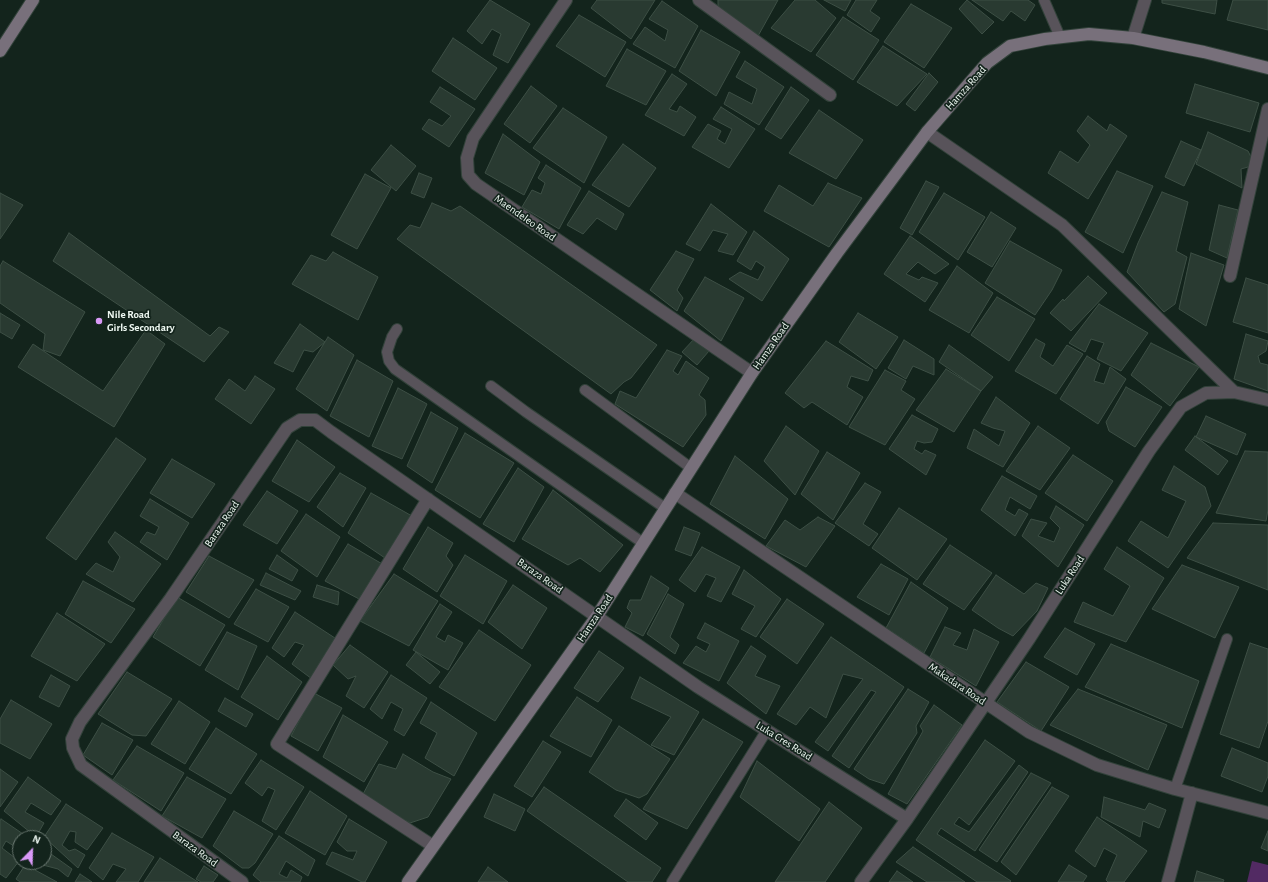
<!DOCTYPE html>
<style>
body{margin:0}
#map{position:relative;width:1268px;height:882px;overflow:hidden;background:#13241c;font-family:"Alegreya Sans",sans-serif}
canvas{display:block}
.north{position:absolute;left:12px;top:830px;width:40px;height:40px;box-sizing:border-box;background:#13241c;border:1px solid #6a7871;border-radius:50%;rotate:23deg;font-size:11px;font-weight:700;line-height:16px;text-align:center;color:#edf7f1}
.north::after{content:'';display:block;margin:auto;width:14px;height:18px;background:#d99af7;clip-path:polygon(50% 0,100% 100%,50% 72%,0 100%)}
</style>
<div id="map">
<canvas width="1268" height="882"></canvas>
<div class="north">N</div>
</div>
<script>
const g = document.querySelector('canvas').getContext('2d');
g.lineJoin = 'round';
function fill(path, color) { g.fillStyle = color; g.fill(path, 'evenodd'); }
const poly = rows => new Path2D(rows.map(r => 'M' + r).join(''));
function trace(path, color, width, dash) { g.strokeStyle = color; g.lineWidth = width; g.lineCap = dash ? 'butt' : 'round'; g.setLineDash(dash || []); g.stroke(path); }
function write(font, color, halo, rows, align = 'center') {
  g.font = font + ' "Alegreya Sans",sans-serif'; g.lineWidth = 3.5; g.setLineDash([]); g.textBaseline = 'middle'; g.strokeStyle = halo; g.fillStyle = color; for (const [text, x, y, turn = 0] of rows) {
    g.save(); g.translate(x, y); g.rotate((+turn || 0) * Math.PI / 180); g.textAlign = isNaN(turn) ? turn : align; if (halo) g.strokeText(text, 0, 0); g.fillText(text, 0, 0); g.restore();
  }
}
fill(poly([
 [1252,861,1268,865,1268,882,1247,882]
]), '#522a63');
const building = poly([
 [490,0,530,24,508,63,493,55,501,34,492,29,482,44,467,31,490,0],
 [597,0,655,0,631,39,591,8,597,0],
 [718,0,778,0,758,36,718,10,718,0],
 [795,0,815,0,836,18,811,52,771,28,795,0],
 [824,0,851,0,845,11,824,0],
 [856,0,877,0,870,11,880,18,871,32,847,15,856,0],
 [967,0,994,22,982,34,959,9,967,0],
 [972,0,1028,0,1035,5,1025,21,1011,11,1003,21,972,0],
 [1162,0,1217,0,1215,14,1162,3,1162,0],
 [1233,0,1268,0,1268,30,1227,20,1233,0],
 [662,1,698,26,675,68,633,44,645,27,665,41,668,30,649,19,662,1],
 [911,4,952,28,924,68,884,42,911,4],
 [579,15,626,42,605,77,556,46,579,15],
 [843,17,879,40,853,80,816,55,843,17],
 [701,30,740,52,716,96,679,71,701,30],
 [453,38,497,68,475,100,432,71,453,38],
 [883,46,927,74,897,106,857,82,883,46],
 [627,49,666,71,646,105,606,86,627,49],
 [745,61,784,87,759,125,724,104,729,92,752,104,757,89,736,77,745,61],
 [929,73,938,82,915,111,906,104,929,73],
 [672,74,687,84,669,109,677,112,680,106,696,117,684,136,645,115,672,74],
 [1195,84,1259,103,1250,132,1186,113,1195,84],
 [531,86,557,106,530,143,504,124,531,86],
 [440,87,475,109,449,147,422,129,429,119,442,126,451,116,430,102,440,87],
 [791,87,809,100,781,139,765,129,791,87],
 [721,107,755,129,729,168,692,147,708,124,721,131,717,139,725,144,732,129,713,119,721,107],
 [563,108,607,137,584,183,533,148,563,108],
 [819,110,863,140,836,179,789,153,819,110],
 [1088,116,1107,131,1110,124,1127,136,1088,199,1048,173,1060,151,1078,163,1090,145,1077,131,1088,116],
 [1208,132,1248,151,1255,165,1241,169,1242,188,1196,164,1208,132],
 [503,134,540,162,524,195,485,173,503,134],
 [1181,141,1201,150,1184,186,1165,177,1181,141],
 [623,144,656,168,629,207,592,185,623,144],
 [391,145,416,166,396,191,371,170,391,145],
 [546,165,581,188,559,229,522,207,532,190,541,194,545,183,538,178,546,165],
 [1117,171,1153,186,1123,253,1085,232,1117,171],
 [419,173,432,178,424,198,411,193,419,173],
 [365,174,391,188,357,249,331,235,365,174],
 [926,181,939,187,912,235,900,228,926,181],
 [828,183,862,198,829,247,764,211,779,185,813,206,828,183],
 [589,191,624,214,616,230,597,218,583,234,567,225,589,191],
 [1162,192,1188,202,1176,251,1187,257,1175,304,1164,312,1127,272,1138,243,1162,192],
 [0,193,23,205,0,239,0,193],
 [944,193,985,217,958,260,919,232,944,193],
 [432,203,451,211,460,206,657,345,631,378,624,382,611,394,397,239,410,225,420,228,432,203],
 [711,204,747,232,733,255,718,251,728,234,713,230,700,251,686,244,711,204],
 [1219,205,1238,210,1227,258,1209,250,1219,205],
 [991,212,1016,228,992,267,967,252,991,212],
 [754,231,789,259,762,301,729,279,740,272,758,280,765,267,756,261,751,270,737,261,754,231],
 [69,233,210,336,219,327,229,332,204,362,53,261,69,233],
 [910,236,949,264,935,274,918,262,906,274,919,280,922,277,938,283,925,302,884,274,910,236],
 [1010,241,1062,270,1052,290,1035,315,985,283,1010,241],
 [676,251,694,259,677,290,683,298,677,311,650,290,676,251],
 [333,252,378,277,358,320,292,284,311,255,326,261,333,252],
 [1191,253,1224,265,1206,326,1179,309,1191,253],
 [3,261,85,312,60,356,43,350,45,334,0,303,0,266,3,261],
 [957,266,993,293,969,333,929,310,957,266],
 [1088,276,1107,293,1071,331,1050,313,1063,299,1064,301,1088,276],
 [705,277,744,298,721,341,684,311,705,277],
 [1246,278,1268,285,1268,333,1233,322,1246,278],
 [997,297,1035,319,1009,361,971,335,997,297],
 [1099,304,1148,333,1121,371,1097,359,1104,343,1091,339,1085,352,1069,343,1099,304],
 [0,313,20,325,12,339,0,332,0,313],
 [858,313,898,337,876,369,839,342,858,313],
 [300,324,325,342,313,352,304,350,293,372,274,363,300,324],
 [146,330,165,344,114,427,18,367,33,344,103,391,146,330],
 [1246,334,1268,341,1266,351,1258,356,1260,363,1268,365,1268,391,1234,379,1246,334],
 [328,337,354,355,327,411,296,389,328,337],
 [695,338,709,351,697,365,682,352,695,338],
 [1036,339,1045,344,1040,357,1053,366,1067,345,1083,354,1056,394,1015,371,1036,339],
 [904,340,934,359,934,375,913,366,906,379,888,368,904,340],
 [826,341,873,370,868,381,851,376,847,387,863,397,847,425,812,402,804,408,785,393,826,341],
 [1151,343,1199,367,1170,406,1131,375,1151,343],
 [949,345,993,377,981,391,939,362,949,345],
 [667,350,682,356,673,371,678,375,686,361,709,378,699,395,705,400,706,415,683,447,615,404,620,391,636,398,667,350],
 [1087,356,1100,364,1094,381,1104,384,1110,367,1126,379,1098,424,1060,399,1087,356],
 [357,360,393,381,369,437,330,416,357,360],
 [946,369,981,391,954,432,916,410,946,369],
 [885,370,906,381,901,390,915,399,885,445,849,427,885,370],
 [255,376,275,389,251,424,215,399,229,379,245,391,255,376],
 [1126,387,1162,407,1135,447,1109,431,1106,422,1126,387],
 [398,388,427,404,402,459,372,446,398,388],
 [996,397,1030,423,1003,467,967,448,974,429,999,446,1005,431,993,428,981,423,996,397],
 [431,412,458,428,432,483,407,466,431,412],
 [912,415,938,429,932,442,924,443,917,441,914,449,922,454,925,450,936,455,926,475,889,449,912,415],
 [1206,416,1246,434,1237,455,1196,437,1206,416],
 [786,426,819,451,795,495,764,461,786,426],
 [1038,426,1070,448,1040,490,1006,471,1038,426],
 [465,433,514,463,480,518,435,490,465,433],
 [1195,436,1228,461,1218,475,1185,450,1195,436],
 [116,438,146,459,76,560,46,538,116,438],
 [297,440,335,467,309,502,272,481,297,440],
 [1245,451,1268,452,1268,510,1266,521,1216,513,1245,451],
 [827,452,860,473,833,520,801,494,827,452],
 [1073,455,1113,481,1087,521,1045,493,1073,455],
 [735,456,788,499,765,539,710,504,735,456],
 [172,459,215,484,192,518,150,493,172,459],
 [1174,466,1205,487,1211,506,1168,568,1128,541,1141,521,1168,538,1186,501,1162,490,1174,466],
 [518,468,544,487,514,542,483,524,518,468],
 [340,473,366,488,343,527,317,507,340,473],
 [1002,476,1037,496,1030,509,1010,497,1005,510,1015,516,1019,509,1028,514,1015,536,981,510,1002,476],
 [865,483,881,492,863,524,878,534,869,546,835,523,865,483],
 [553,490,623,545,600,572,580,558,568,565,522,539,553,490],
 [267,491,298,511,277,544,243,525,267,491],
 [371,493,412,516,385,558,348,533,371,493],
 [150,499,189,523,167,560,140,542,147,532,155,535,159,527,140,516,150,499],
 [1056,506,1084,525,1058,567,1022,536,1031,519,1047,523,1038,536,1054,542,1060,528,1050,518,1056,506],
 [899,508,947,539,917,580,872,548,899,508],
 [306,514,340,537,317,577,281,551,306,514],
 [818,517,835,526,806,567,766,546,785,520,800,530,818,517],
 [1213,523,1268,525,1268,590,1187,558,1213,523],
 [428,527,453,543,446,556,453,565,437,592,403,569,428,527],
 [684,527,700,533,691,556,675,550,684,527],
 [115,532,161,564,133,602,86,574,96,563,113,572,120,557,108,542,115,532],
 [348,544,384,565,361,600,325,581,348,544],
 [950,545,992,573,964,610,923,584,950,545],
 [702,547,740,567,721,602,707,596,716,578,706,574,695,592,679,580,702,547],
 [1117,547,1164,578,1126,642,1074,622,1083,602,1113,616,1130,586,1104,569,1117,547],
 [277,555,298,570,292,581,269,569,277,555],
 [465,555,507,581,483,624,440,596,465,555],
 [209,556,254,580,229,618,186,592,209,556],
 [881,564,908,579,889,615,857,597,881,564],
 [1182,565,1239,587,1215,638,1152,609,1182,565],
 [744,570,781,599,756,637,741,629,755,606,732,594,744,570],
 [266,573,301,591,295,600,260,585,266,573],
 [394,574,438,601,409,646,360,621,394,574],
 [996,575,1024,594,1036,583,1048,588,1037,611,1013,636,998,628,972,610,996,575],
 [651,576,669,588,643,636,625,627,632,613,627,608,630,600,641,600,651,576],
 [83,581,135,609,111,643,65,614,83,581],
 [911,582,948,608,924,653,886,628,911,582],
 [317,585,339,592,338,605,313,597,317,585],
 [513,585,547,608,522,649,488,622,513,585],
 [256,589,289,607,268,642,234,624,256,589],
 [668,594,684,604,670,637,679,645,675,654,647,634,668,594],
 [177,597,225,625,200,666,153,637,177,597],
 [787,599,824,624,797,664,760,637,787,599],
 [440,604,452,612,436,637,445,642,448,635,463,643,448,670,413,650,440,604],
 [295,612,338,640,312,679,292,664,304,645,295,642,284,657,272,648,295,612],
 [57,613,105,644,77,681,31,656,57,613],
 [705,623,739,641,719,681,683,663,696,646,706,652,710,644,697,638,705,623],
 [945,627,961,633,953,645,967,650,974,629,999,642,976,686,930,657,945,627],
 [1065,628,1095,644,1077,675,1044,657,1065,628],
 [479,630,531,665,495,721,439,687,479,630],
 [227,632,257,646,238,690,205,670,227,632],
 [831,637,904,687,849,768,832,756,876,692,871,690,828,751,815,742,863,679,843,674,826,718,810,707,796,725,777,714,831,637],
 [1250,643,1268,649,1268,721,1259,748,1220,734,1250,643],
 [1111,644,1199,681,1182,728,1085,687,1111,644],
 [350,645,388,672,364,708,346,696,356,676,348,679,333,665,350,645],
 [751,646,766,656,755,676,780,686,766,714,727,683,751,646],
 [599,651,624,668,598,702,574,688,599,651],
 [416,652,440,672,430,684,406,665,416,652],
 [267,656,302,682,278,720,241,697,267,656],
 [1026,662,1069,687,1041,731,997,702,1026,662],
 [127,672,172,699,146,736,132,735,98,714,127,672],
 [51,675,70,686,59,707,39,697,51,675],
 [391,675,427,698,404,736,394,730,403,709,391,702,382,719,370,709,391,675],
 [640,677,699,712,674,755,651,745,671,717,631,698,640,677],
 [908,689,929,702,916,726,917,733,884,784,869,779,854,769,908,689],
 [1078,689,1167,725,1148,770,1050,725,1078,689],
 [314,693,342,708,318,751,291,736,314,693],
 [577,697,612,720,591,757,550,736,577,697],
 [225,698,253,714,246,727,218,711,225,698],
 [11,700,52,724,30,759,0,743,0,719,11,700],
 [179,701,210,722,185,764,151,744,179,701],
 [431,702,477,733,454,776,425,758,437,733,420,723,431,702],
 [934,705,962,725,907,804,888,794,923,731,920,726,934,705],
 [343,715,388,742,364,782,323,757,343,715],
 [703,719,743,742,687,829,643,809,703,719],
 [102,723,133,740,112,775,83,755,102,723],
 [619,726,670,759,647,794,639,798,616,790,589,772,619,726],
 [216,728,257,754,231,794,189,769,216,728],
 [985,740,1015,761,969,825,959,817,954,824,969,832,1019,765,1028,772,975,851,941,828,937,834,1011,881,1010,882,977,882,916,840,985,740],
 [543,741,561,752,532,797,514,786,543,741],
 [137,746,184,773,161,811,113,780,137,746],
 [1232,748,1268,763,1268,776,1262,792,1221,776,1232,748],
 [403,754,433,772,451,779,428,817,410,823,361,798,379,764,396,769,403,754],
 [261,760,304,787,276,830,262,821,275,790,268,787,262,796,245,783,261,760],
 [757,761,820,809,799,841,740,797,757,761],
 [0,769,18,782,0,807,0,769],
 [1031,773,1051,783,997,862,979,850,1031,773],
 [28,777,61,801,51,815,31,803,25,812,44,823,36,837,4,811,28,777],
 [187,777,226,799,202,838,162,816,187,777],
 [544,787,661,868,652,882,628,882,527,811,544,787],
 [1052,787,1069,796,1016,875,1001,862,1052,787],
 [310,791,347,816,325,855,285,833,310,791],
 [494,794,525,809,515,831,484,817,494,794],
 [1104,797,1145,810,1149,803,1166,810,1159,828,1143,821,1140,837,1101,817,1104,797],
 [626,799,658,823,646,840,614,816,626,799],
 [829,802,862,828,825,882,775,882,829,802],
 [66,804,103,828,87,850,75,842,76,832,70,831,62,845,69,851,75,849,85,855,78,868,44,837,66,804],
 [234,811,273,834,255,863,249,868,242,868,213,846,234,811],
 [1097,817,1147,851,1124,882,1108,882,1106,880,1117,855,1104,848,1095,867,1075,851,1097,817],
 [1,819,29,838,20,838,20,850,6,841,2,848,19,861,6,878,0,874,0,821,1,819],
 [349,819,387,842,365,882,362,882,326,864,332,852,353,860,357,851,347,851,337,842,349,819],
 [1268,831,1268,851,1261,848,1268,831],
 [112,833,154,857,138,882,116,882,126,869,113,864,103,880,89,868,112,833],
 [279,836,315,860,308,876,286,861,279,874,287,878,291,870,302,877,300,882,261,882,253,875,279,836],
 [913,847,965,882,927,882,896,862,913,847],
 [44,849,72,869,68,877,58,869,39,864,35,870,57,882,20,882,16,879,27,862,44,862,44,849],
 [160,858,198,882,144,882,160,858],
 [1069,865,1087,876,1083,882,1058,882,1069,865],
 [204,866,218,875,213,882,201,882,196,879,204,866],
 [488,867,508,882,478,882,488,867],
 [897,871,913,882,889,882,897,871],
 [1197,871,1224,880,1223,882,1194,882,1197,871],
 [80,874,92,882,75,882,80,874]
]);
fill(building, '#293a31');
trace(building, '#3d4f45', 1);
const lane = poly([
 [1044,0,1060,37],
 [397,329,392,337,387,352,389,361,395,369,643,543],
 [491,386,526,412,665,508],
 [585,390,691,468],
 [1175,789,1227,639],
 [672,882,767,730]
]);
const street = poly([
 [566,0,473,138,467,158,468,175,476,184,752,373],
 [699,0,830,95],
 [1133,38,1145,0],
 [927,132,1062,225,1234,392],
 [1230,276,1268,109],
 [675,493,1029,732,1097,765,1175,789,1268,813],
 [428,499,277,744,433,846],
 [907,819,1029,639,1149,451,1181,407,1206,393,1234,392,1268,400],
 [242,882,81,765,73,748,72,739,80,722,171,598,287,428,300,420,315,420,331,432,698,687,907,819,861,882],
 [1168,882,1192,793]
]);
const secondary = poly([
 [0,51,33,0],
 [408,882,597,616,752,373,837,253,927,132,987,63,1010,46,1045,39,1089,34,1133,38,1204,52,1268,68]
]);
trace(lane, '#32423a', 12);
trace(street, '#32423a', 14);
trace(secondary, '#32423a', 14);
trace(lane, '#58535a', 10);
trace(street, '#58535a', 12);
trace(secondary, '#78707b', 12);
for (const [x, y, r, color] of [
 [99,321,4,"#d99af7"]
]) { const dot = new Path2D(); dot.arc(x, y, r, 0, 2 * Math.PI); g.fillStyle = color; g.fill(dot); trace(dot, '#13241c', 1.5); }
write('11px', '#edf7f1', '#13241c', [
 ["Hamza Road",966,88,-48],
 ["Maendeleo Road",525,218,35],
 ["Hamza Road",771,346,-55],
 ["Baraza Road",222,524,-56],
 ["Luka Road",1070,575,-57],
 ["Baraza Road",540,576,35],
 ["Hamza Road",595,618,-56],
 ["Makadara Road",957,684,34],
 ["Luka Cres Road",784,741,32],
 ["Baraza Road",195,849,36]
]);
write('bold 11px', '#edf7f1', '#13241c', [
 ["Nile Road",107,315],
 ["Girls Secondary",107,328]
], 'left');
</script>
